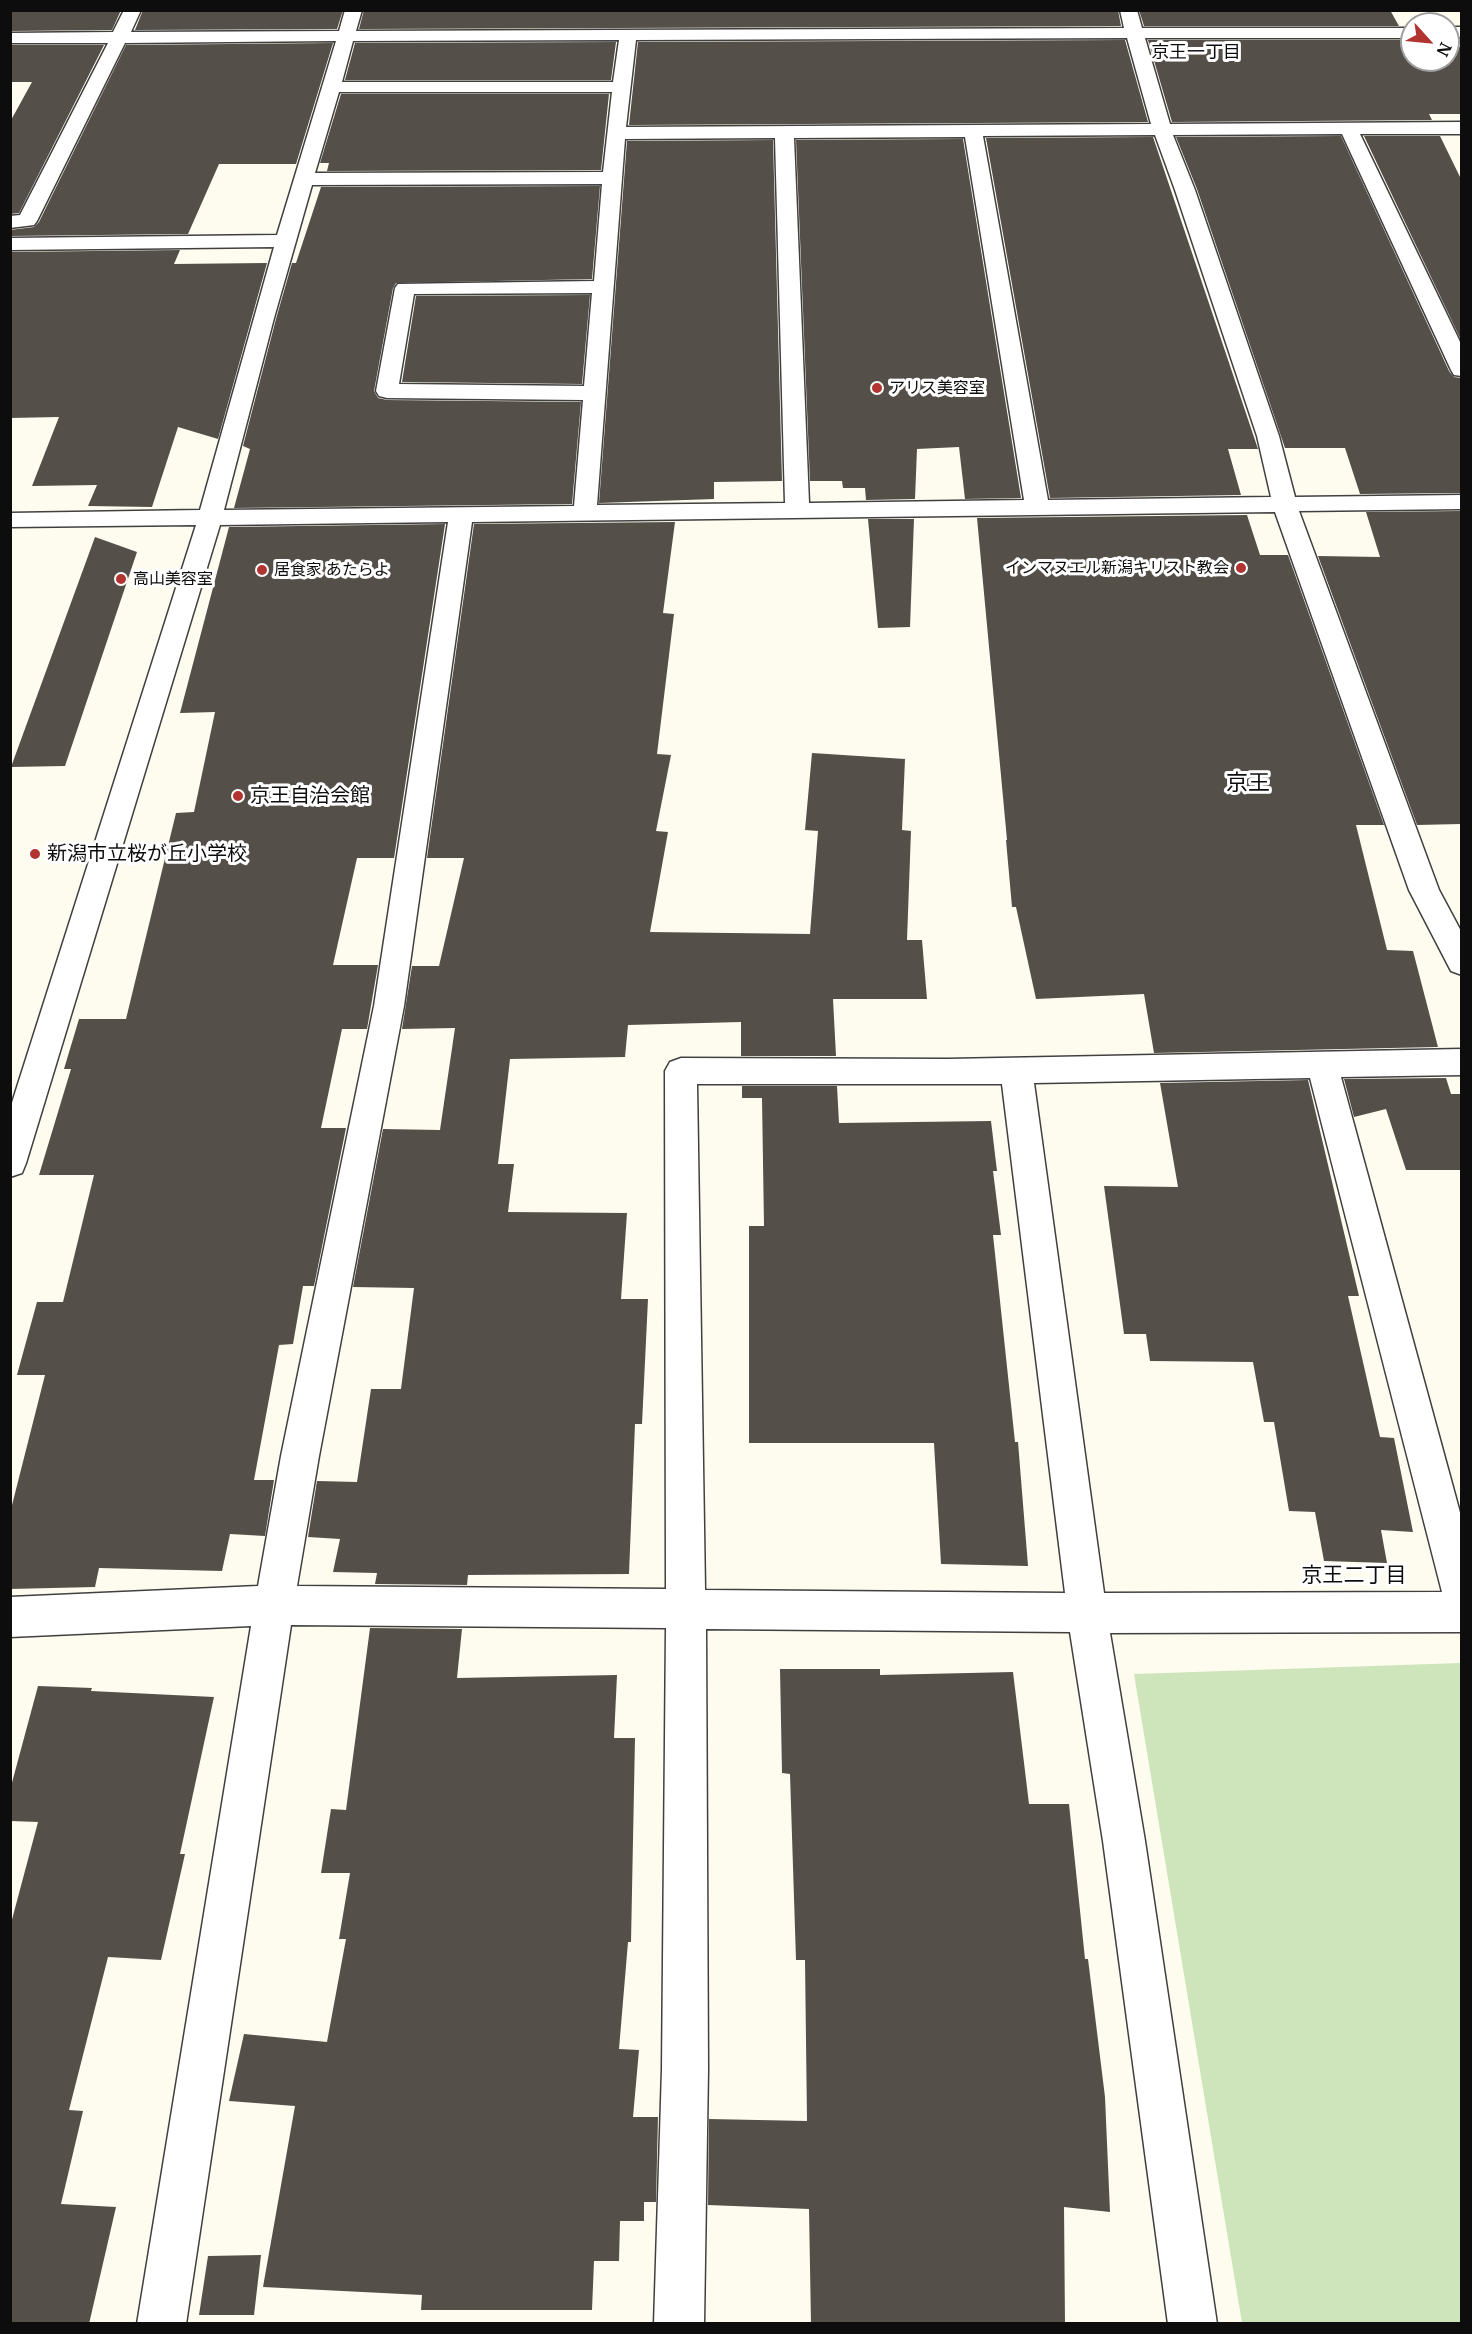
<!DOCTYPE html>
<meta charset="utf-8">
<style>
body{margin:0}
#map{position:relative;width:1472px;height:2334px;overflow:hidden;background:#fefcef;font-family:Merriweather,serif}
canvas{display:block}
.frame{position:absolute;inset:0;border:12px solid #0d0d0d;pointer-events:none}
.north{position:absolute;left:1400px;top:12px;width:60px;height:60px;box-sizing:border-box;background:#fff;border:2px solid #9e9e9e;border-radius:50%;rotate:117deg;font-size:16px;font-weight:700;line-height:24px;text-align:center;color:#0d0d0d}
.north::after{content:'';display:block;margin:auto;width:21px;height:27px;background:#b13431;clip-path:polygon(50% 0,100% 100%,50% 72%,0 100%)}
</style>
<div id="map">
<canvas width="1472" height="2334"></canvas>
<div class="frame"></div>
<div class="north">N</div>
</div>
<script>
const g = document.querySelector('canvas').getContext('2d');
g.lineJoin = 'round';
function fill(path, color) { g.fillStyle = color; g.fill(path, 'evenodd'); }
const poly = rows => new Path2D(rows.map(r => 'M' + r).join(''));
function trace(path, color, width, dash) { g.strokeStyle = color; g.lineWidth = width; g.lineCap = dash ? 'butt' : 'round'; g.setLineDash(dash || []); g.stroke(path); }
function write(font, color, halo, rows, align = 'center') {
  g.font = font + ' Merriweather,"Noto Sans JP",serif'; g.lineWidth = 6; g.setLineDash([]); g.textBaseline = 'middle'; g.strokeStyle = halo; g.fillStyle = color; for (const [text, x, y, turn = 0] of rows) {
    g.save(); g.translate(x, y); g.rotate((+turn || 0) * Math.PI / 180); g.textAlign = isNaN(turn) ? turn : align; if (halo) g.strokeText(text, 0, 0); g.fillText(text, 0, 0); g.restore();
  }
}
fill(poly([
 [1461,1663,1461,2323,1242,2323,1134,1674]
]), '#cee5bb');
fill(poly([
 [10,10,121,10,112,30,10,31],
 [143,10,343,10,337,29,135,30],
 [364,10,1118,10,1121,26,359,29],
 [1139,10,1390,10,1399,26,1144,26],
 [1125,40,1148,122,629,125,638,42],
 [1148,40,1408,40,1412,46,1412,60,1448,60,1448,47,1461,47,1461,114,1429,114,1432,120,1172,122],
 [616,42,611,80,345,80,355,43],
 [333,43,296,164,219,164,188,234,10,236,10,230,34,227,39,222,126,45],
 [10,45,104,45,19,213,10,214,10,122,32,82,10,82],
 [341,94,609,94,601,170,327,171,329,163,320,163],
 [1341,136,1449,371,1454,377,1461,378,1461,493,1360,494,1345,448,1285,448,1197,189,1176,137],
 [1364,136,1440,136,1461,179,1461,340],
 [1153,137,1258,449,1228,449,1241,495,1050,498,986,138],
 [963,139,1021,498,965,499,959,447,917,449,915,499,866,500,865,488,843,488,842,481,810,481,796,140],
 [773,140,782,481,714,482,714,499,599,503,627,141],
 [600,186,592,279,396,283,393,288,374,391,378,398,387,400,581,402,572,504,234,508,250,449,243,446,276,319,292,263,296,263,321,187],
 [180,250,174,264,267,263,218,439,178,427,152,507,88,506,97,485,32,486,59,417,10,418,10,252],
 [590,295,582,384,402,382,416,296],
 [1461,511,1461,824,1417,825,1318,556,1380,557,1366,512],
 [1247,515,1260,555,1288,555,1384,825,1356,825,1387,950,1413,951,1438,1047,1154,1053,1144,994,1036,999,1016,907,1012,907,1006,840,1007,840,977,518],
 [868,519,914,519,910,627,878,628],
 [675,522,663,613,674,614,657,754,671,755,656,831,668,832,650,932,810,934,818,831,805,830,812,753,905,759,902,830,911,831,907,940,922,940,927,999,833,999,836,1056,741,1056,741,1022,628,1025,625,1057,510,1059,498,1164,514,1164,508,1212,627,1213,621,1299,648,1299,642,1424,635,1424,629,1574,468,1575,467,1585,375,1584,377,1573,333,1572,340,1539,308,1537,317,1481,357,1482,371,1389,401,1389,414,1288,353,1287,383,1129,440,1130,455,1028,402,1029,412,966,439,966,464,858,427,858,474,524],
 [445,524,394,858,357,858,333,965,378,965,367,1029,342,1029,321,1128,346,1128,314,1286,303,1286,293,1344,279,1345,254,1480,274,1480,265,1536,230,1534,222,1571,99,1568,95,1587,10,1589,10,1513,45,1375,17,1375,37,1302,63,1302,94,1175,39,1175,71,1069,64,1069,79,1019,126,1019,176,813,194,812,215,712,180,713,229,527],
 [95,537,137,552,65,766,11,767],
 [1446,1078,1451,1094,1461,1094,1461,1170,1406,1170,1386,1109,1354,1117,1344,1079],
 [1308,1080,1359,1296,1348,1296,1380,1437,1394,1438,1413,1532,1381,1530,1387,1563,1324,1561,1315,1512,1289,1511,1274,1422,1264,1422,1253,1362,1150,1361,1146,1334,1124,1334,1104,1186,1178,1187,1160,1083],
 [742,1086,837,1086,839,1123,991,1121,997,1171,993,1171,1001,1235,993,1235,1015,1442,1018,1442,1028,1566,941,1564,934,1443,749,1443,749,1226,764,1226,762,1098,742,1098],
 [370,1628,462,1629,457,1678,617,1675,614,1738,635,1738,631,1942,628,1942,619,2049,639,2050,633,2117,658,2117,656,2202,644,2202,644,2221,620,2221,619,2261,594,2261,592,2310,421,2310,422,2295,263,2287,295,2106,229,2101,244,2034,327,2042,346,1939,339,1939,350,1873,321,1873,331,1809,346,1810],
 [780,1669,880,1669,880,1675,1013,1672,1029,1804,1069,1804,1085,1959,1088,1959,1105,2097,1110,2212,1064,2207,1065,2324,811,2324,809,2209,708,2205,709,2119,807,2121,805,1960,796,1960,790,1774,782,1773],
 [38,1686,92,1688,91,1691,214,1697,180,1854,185,1854,161,1960,108,1957,69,2110,83,2111,61,2204,116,2207,89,2324,10,2324,10,1927,38,1822,10,1821,10,1790],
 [261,2255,254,2315,199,2315,208,2256]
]), '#554f4a');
const minor = poly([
 [124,10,141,10,131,32,339,31,345,10,362,10,356,31,1124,28,1120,10,1137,10,1142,28,1412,28,1412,38,1145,38,1170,124,1462,122,1462,134,1360,134,1462,346,1462,376,1454,375,1451,370,1342,134,1173,135,1195,190,1279,436,1295,497,1462,495,1462,509,1299,511,1439,890,1462,933,1462,975,1451,971,1409,890,1275,512,472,522,404,1006,319,1456,297,1586,666,1589,665,1071,670,1062,681,1058,948,1059,1462,1049,1462,1075,1341,1077,1462,1520,1462,1632,1110,1633,1145,1841,1217,2324,1168,2324,1103,1841,1070,1632,706,1629,708,2069,704,2324,654,2324,662,2069,666,1628,291,1625,186,2324,137,2324,251,1626,10,1637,10,1597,258,1586,281,1456,374,1006,448,522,220,525,26,1163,22,1173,10,1177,10,1109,196,525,10,527,10,513,200,510,274,247,10,250,10,238,277,235,336,41,125,43,37,221,34,225,10,228,10,216,20,215,108,43,10,43,10,33,113,32,124,10],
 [1127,38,1151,124,626,127,636,40,1127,38],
 [619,40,613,82,342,82,353,41,619,40],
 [339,92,612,92,603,172,315,173,339,92],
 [1155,135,1175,190,1257,436,1271,497,1048,500,983,136,1155,135],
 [965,137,1024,500,809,503,794,138,965,137],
 [775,138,785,503,597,505,625,139,775,138],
 [602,184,594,281,398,284,395,288,376,391,379,396,387,398,583,400,574,506,224,510,274,318,312,185,602,184],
 [592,293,584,386,399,384,414,294,592,293],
 [1310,1078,1442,1592,1104,1593,1034,1083,1310,1078],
 [697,1084,1002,1084,1065,1593,705,1590,697,1084],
 [1448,27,1462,27,1462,37,1448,37,1448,27]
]);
trace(minor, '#404040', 3);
fill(minor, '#fff');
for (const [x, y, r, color] of [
 [877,388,6,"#b13431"],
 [1241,568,6,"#b13431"],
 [262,570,6,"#b13431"],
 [121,579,6,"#b13431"],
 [238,796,6,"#b13431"],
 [35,854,6,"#b13431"]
]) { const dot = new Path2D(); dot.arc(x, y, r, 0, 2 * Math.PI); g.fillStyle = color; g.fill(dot); trace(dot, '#fff', 2); }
write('16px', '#0d0d0d', '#fff', [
 ["アリス美容室",889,388],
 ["インマヌエル新潟キリスト教会",1229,568,"right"],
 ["居食家 あたらよ",274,570],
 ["高山美容室",133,579]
], 'left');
write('18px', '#0d0d0d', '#fff', [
 ["京王一丁目",1196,53]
]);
write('20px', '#0d0d0d', '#fff', [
 ["京王自治会館",250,796],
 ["新潟市立桜が丘小学校",47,854]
], 'left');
write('21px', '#0d0d0d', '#fff', [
 ["京王二丁目",1354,1576]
]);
write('22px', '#0d0d0d', '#fff', [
 ["京王",1248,784]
]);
</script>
